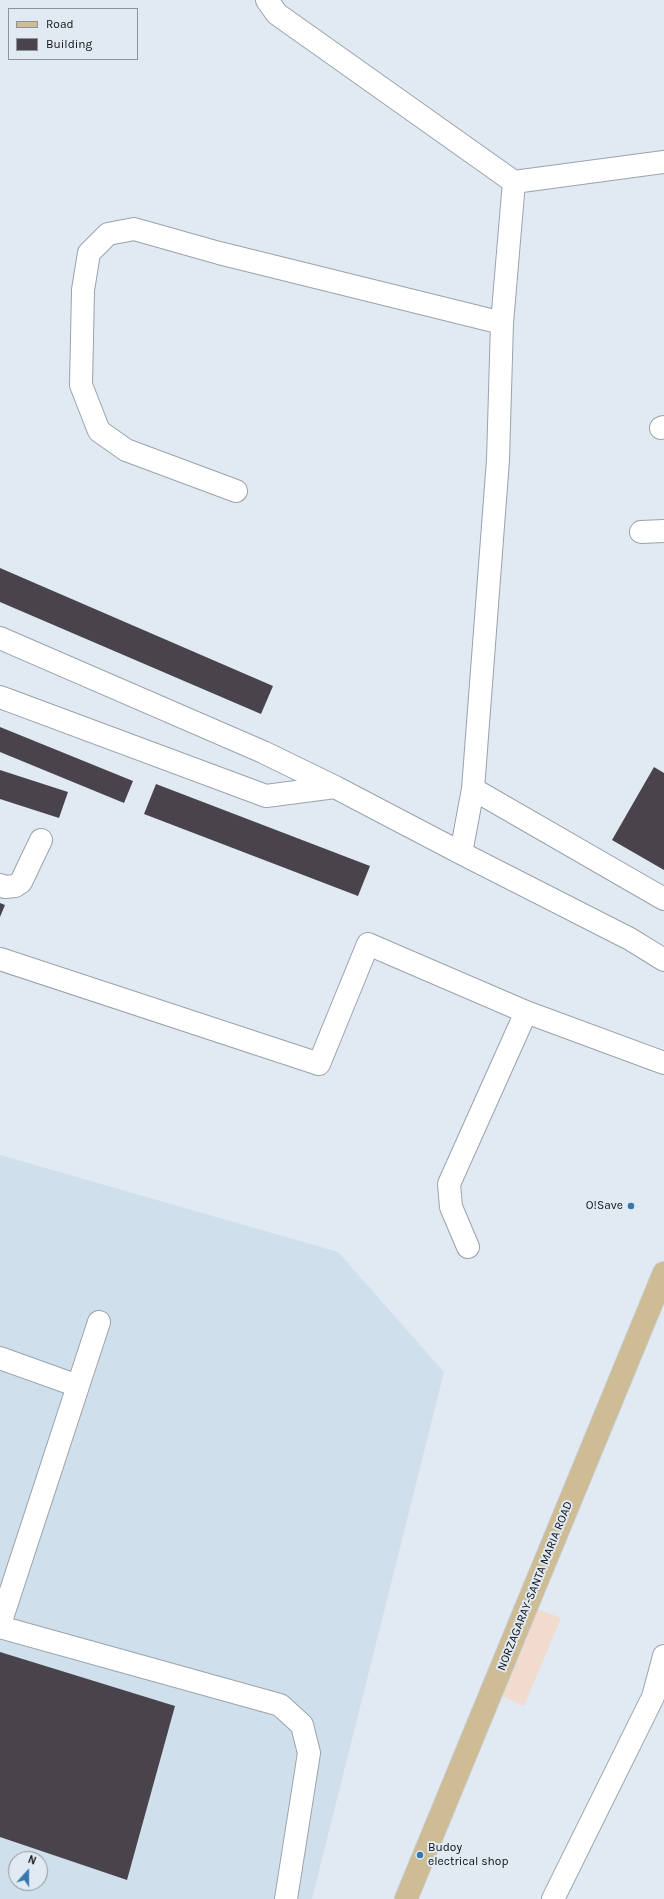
<!DOCTYPE html>
<style>
body{margin:0}
#map{position:relative;width:664px;height:1899px;overflow:hidden;background:#e1eaf3;font-family:Karla,sans-serif}
canvas{display:block}
.legend{position:absolute;left:8px;top:8px;width:130px;height:52px;box-sizing:border-box;background:#e1eaf3;border:1px solid #8c9399;margin:0;padding:5px 7px;list-style:none;font-size:12px;color:#0d1013}
.legend li{display:flex;align-items:center;gap:8px;height:20px}
.legend b{width:20px;border:1px solid #8c9399}
.north{position:absolute;left:8px;top:1851px;width:40px;height:40px;box-sizing:border-box;background:#e1eaf3;border:1px solid #8c9399;border-radius:50%;rotate:21deg;font-size:11px;font-weight:700;line-height:16px;text-align:center;color:#0d1013}
.north::after{content:'';display:block;margin:auto;width:14px;height:18px;background:#3678ae;clip-path:polygon(50% 0,100% 100%,50% 72%,0 100%)}
</style>
<div id="map">
<canvas width="664" height="1899"></canvas>
<ul class="legend">
<li><b style="height:5px;background:#cdbc94"></b>Road</li>
<li><b style="height:11px;background:#49434b"></b>Building</li>
</ul>
<div class="north">N</div>
</div>
<script>
const g = document.querySelector('canvas').getContext('2d');
g.lineJoin = 'round';
function fill(path, color) { g.fillStyle = color; g.fill(path, 'evenodd'); }
const poly = rows => new Path2D(rows.map(r => 'M' + r).join(''));
function trace(path, color, width, dash) { g.strokeStyle = color; g.lineWidth = width; g.lineCap = dash ? 'butt' : 'round'; g.setLineDash(dash || []); g.stroke(path); }
function write(font, color, halo, rows, align = 'center') {
  g.font = font + ' Karla,sans-serif'; g.lineWidth = 4; g.setLineDash([]); g.textBaseline = 'middle'; g.strokeStyle = halo; g.fillStyle = color; for (const [text, x, y, turn = 0] of rows) {
    g.save(); g.translate(x, y); g.rotate((+turn || 0) * Math.PI / 180); g.textAlign = isNaN(turn) ? turn : align; if (halo) g.strokeText(text, 0, 0); g.fillText(text, 0, 0); g.restore();
  }
}
fill(poly([
 [535,1608,561,1618,524,1706,499,1695]
]), '#f1dace');
fill(poly([
 [0,1155,338,1252,444,1372,312,1899,0,1899],
 [16,1859,40,1859,40,1883,16,1883]
]), '#cfdfec');
fill(poly([
 [0,568,273,686,261,714,0,602],
 [0,727,133,781,124,803,0,752],
 [654,767,664,773,664,870,612,840],
 [0,770,68,792,59,818,0,799],
 [156,784,370,866,358,896,144,814],
 [0,903,5,905,0,917],
 [0,1652,175,1706,127,1880,0,1837]
]), '#49434b');
const minor = poly([
 [267,0,277,14,514,182,664,162],
 [661,428,664,427],
 [236,491,126,450,99,431,81,385,83,290,89,253,108,234,134,229,219,253,502,323],
 [641,532,664,531],
 [0,638,263,752,335,787,461,853,630,939,664,960],
 [0,697,266,796,335,787],
 [473,789,664,899],
 [461,853,473,789,498,460,502,323,514,182],
 [0,885,5,887,15,886,21,882,41,840],
 [0,959,319,1064,368,944,526,1012,664,1063],
 [468,1247,451,1207,449,1184,526,1012],
 [0,1358,78,1386],
 [0,1624,99,1322],
 [0,1627,280,1705,302,1725,309,1753,286,1899],
 [553,1899,653,1697,664,1656]
]);
const major = poly([
 [406,1899,664,1273]
]);
trace(minor, '#9aa3ab', 24);
trace(major, '#cacacb', 24);
trace(minor, '#fff', 22);
trace(major, '#cdbc94', 22);
for (const [x, y, r, color] of [
 [631,1206,4,"#3678ae"],
 [420,1855,4,"#3678ae"]
]) { const dot = new Path2D(); dot.arc(x, y, r, 0, 2 * Math.PI); g.fillStyle = color; g.fill(dot); trace(dot, '#e1eaf3', 1.5); }
write('12px', '#0d1013', '#e1eaf3', [
 ["O!Save",623,1206],
 ["Budoy",428,1848,"left"],
 ["electrical shop",428,1862,"left"]
], 'right');
write('12px', '#0d1013', '#e1eaf3', [
 ["NORZAGARAY-SANTA MARIA ROAD",535,1586,-68]
]);
</script>
